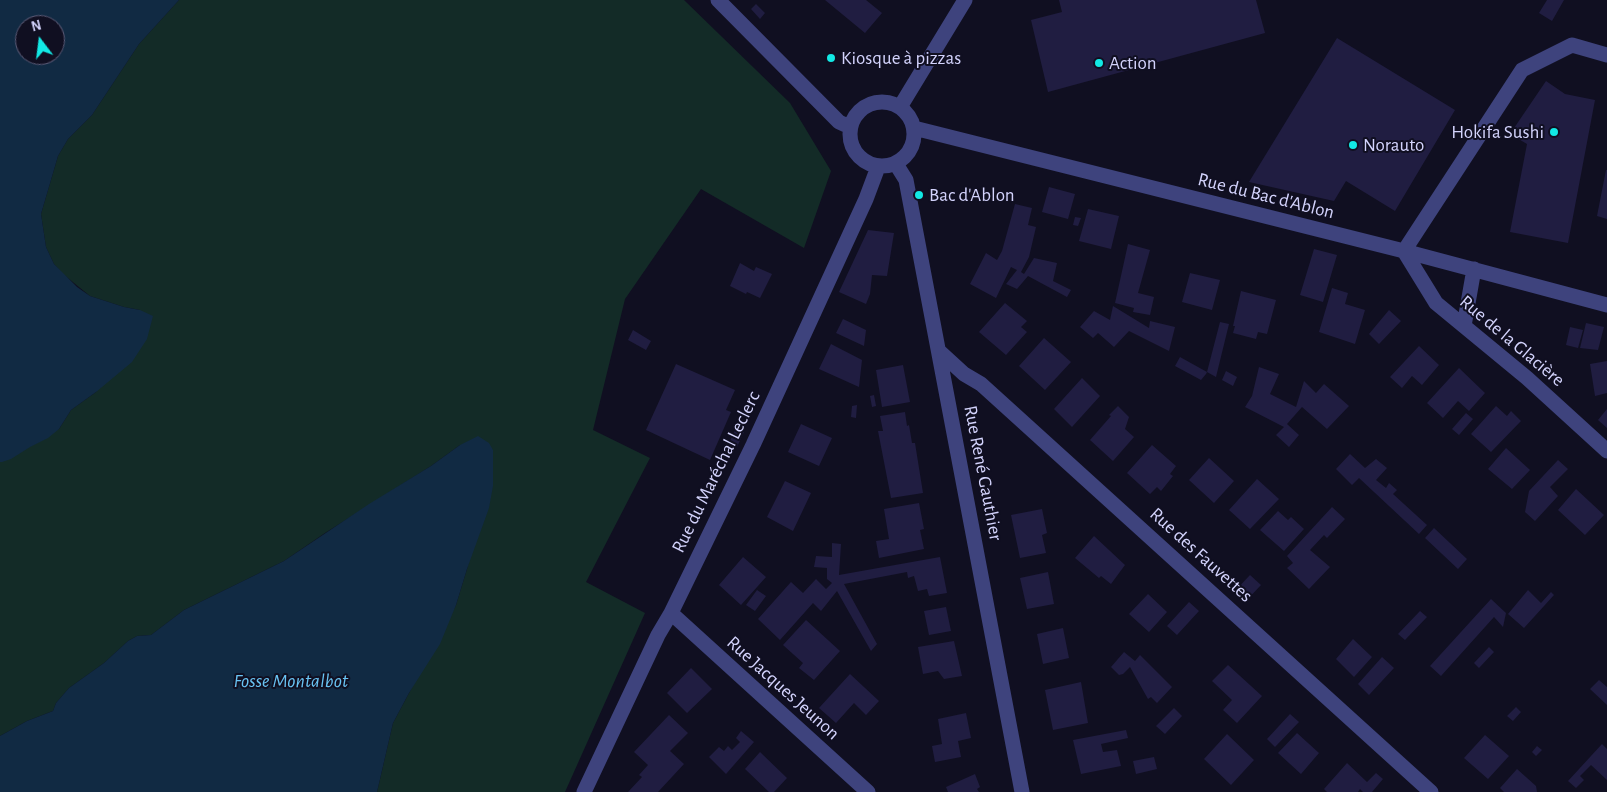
<!DOCTYPE html>
<meta charset="utf-8">
<style>
body{margin:0}
#map{position:relative;width:1607px;height:792px;overflow:hidden;background:#100f21;font-family:"Alegreya Sans",sans-serif}
canvas{display:block}
.north{position:absolute;left:15px;top:15px;width:50px;height:50px;box-sizing:border-box;background:#100f21;border:1px solid #5e5d79;border-radius:50%;rotate:345deg;font-size:14px;font-weight:700;line-height:20px;text-align:center;color:#d3d3fc}
.north::after{content:'';display:block;margin:auto;width:18px;height:22px;background:#12e9e5;clip-path:polygon(50% 0,100% 100%,50% 72%,0 100%)}
</style>
<div id="map">
<canvas width="1607" height="792"></canvas>
<div class="north">N</div>
</div>
<script>
const g = document.querySelector('canvas').getContext('2d');
g.lineJoin = 'round';
function fill(path, color) { g.fillStyle = color; g.fill(path, 'evenodd'); }
const poly = rows => new Path2D(rows.map(r => 'M' + r).join(''));
function trace(path, color, width, dash) { g.strokeStyle = color; g.lineWidth = width; g.lineCap = dash ? 'butt' : 'round'; g.setLineDash(dash || []); g.stroke(path); }
function write(font, color, halo, rows, align = 'center') {
  g.font = font + ' "Alegreya Sans",sans-serif'; g.lineWidth = 4; g.setLineDash([]); g.textBaseline = 'middle'; g.strokeStyle = halo; g.fillStyle = color; for (const [text, x, y, turn = 0] of rows) {
    g.save(); g.translate(x, y); g.rotate((+turn || 0) * Math.PI / 180); g.textAlign = isNaN(turn) ? turn : align; if (halo) g.strokeText(text, 0, 0); g.fillText(text, 0, 0); g.restore();
  }
}
fill(poly([
 [179,0,684,0,790,103,831,171,804,248,701,189,625,299,593,430,650,458,586,582,645,613,565,792,377,792,393,723,456,605,467,569,493,465,493,450,460,445,431,466,325,533,284,561,184,610,151,635,137,636,128,641,104,663,69,688,56,703,53,711,27,721,0,736,0,455,59,429,71,410,96,392,140,310,124,307,90,296,63,274,54,264,46,247,41,214,58,156,68,139,92,115,139,44]
]), '#132b27');
fill(poly([
 [0,0,179,0,139,44,92,115,68,139,58,156,41,214,46,247,54,264,77,287,90,296,124,307,140,310,153,316,147,339,132,362,96,392,71,410,59,429,48,438,30,447,11,459,2,462,0,462],
 [25,25,55,25,55,55,25,55],
 [478,436,489,443,493,450,493,486,489,508,467,569,456,605,440,644,409,693,393,723,377,792,0,792,0,736,27,721,53,711,56,703,69,688,104,663,128,641,137,636,151,635,184,610,284,561,369,504,431,466,460,445]
]), '#112a43');
fill(poly([
 [825,0,866,0,882,13,865,33],
 [1059,0,1256,0,1265,33,1048,92,1031,20,1062,12],
 [1547,0,1564,0,1552,21,1539,13],
 [756,4,765,13,760,19,751,9],
 [1337,38,1455,110,1395,211,1346,181,1334,201,1249,182],
 [1546,81,1565,94,1595,100,1568,243,1510,232,1527,144,1510,134],
 [1606,170,1607,170,1607,219,1597,216],
 [1049,187,1075,194,1068,219,1042,212],
 [1015,204,1032,208,1028,225,1036,227,1029,257,1021,272,1024,274,1034,258,1057,263,1053,281,1071,290,1067,297,1028,276,1017,289,1006,284,1017,270,1011,267,996,298,970,284,986,253,997,260,1002,251],
 [1088,209,1119,216,1111,249,1079,241],
 [1075,217,1081,218,1078,226,1073,225],
 [868,230,894,233,887,276,872,275,870,294,866,304,839,292],
 [1128,244,1150,250,1138,293,1154,297,1150,315,1133,312,1134,308,1115,303],
 [1314,249,1337,255,1323,302,1300,295],
 [740,263,754,271,756,267,772,274,760,298,747,292,746,294,730,286],
 [1190,273,1220,280,1212,310,1182,302],
 [1332,288,1348,293,1345,304,1365,310,1355,344,1319,332],
 [1241,291,1276,300,1267,334,1258,332,1256,339,1233,333,1235,326,1233,326],
 [1005,303,1027,321,1021,327,1027,332,1006,355,979,332],
 [1113,306,1149,328,1150,321,1175,327,1169,351,1129,331,1114,347,1098,333,1093,338,1080,327,1094,311,1110,320],
 [1389,310,1401,321,1379,344,1369,334],
 [843,319,866,330,864,346,836,333],
 [1220,322,1229,324,1216,377,1207,372],
 [1586,323,1604,327,1598,350,1580,348],
 [1570,327,1583,330,1578,348,1566,345],
 [633,330,651,341,646,350,628,340],
 [1044,338,1071,362,1045,390,1019,366],
 [831,344,862,360,859,387,819,369],
 [1419,346,1439,365,1422,385,1412,376,1402,388,1390,377],
 [1180,357,1207,372,1206,374,1201,380,1175,366],
 [1607,361,1607,393,1595,396,1590,364],
 [676,364,735,390,726,410,731,412,710,460,646,430],
 [903,365,910,402,882,407,876,370],
 [1259,367,1279,374,1270,394,1296,407,1304,381,1316,393,1324,384,1349,406,1327,429,1302,407,1287,424,1299,435,1289,447,1276,435,1284,427,1245,407,1252,396],
 [1459,368,1485,393,1469,411,1458,401,1443,418,1427,403],
 [1226,371,1237,377,1233,386,1222,380],
 [1082,378,1100,396,1072,427,1054,409],
 [874,395,876,406,872,407,870,396],
 [857,405,856,418,851,417,852,406],
 [1118,406,1129,417,1125,429,1134,437,1113,461,1090,440,1111,416,1109,415],
 [1496,406,1507,416,1511,411,1521,421,1491,452,1471,434],
 [1607,409,1607,428,1598,420],
 [905,412,907,426,909,425,912,443,915,443,923,493,891,498,878,431,883,431,880,416],
 [1466,413,1473,419,1459,435,1452,429],
 [801,424,832,438,819,466,788,452],
 [736,428,744,432,737,447,729,443],
 [1152,445,1176,466,1170,474,1173,476,1161,491,1157,487,1150,494,1127,473],
 [1506,448,1530,470,1512,489,1488,469],
 [1350,454,1365,468,1376,459,1387,468,1376,480,1386,488,1389,483,1397,490,1393,494,1427,525,1419,534,1359,478,1352,485,1336,469],
 [1209,458,1234,481,1214,503,1189,480],
 [1558,460,1568,469,1550,487,1558,496,1535,521,1525,512,1529,491],
 [1257,479,1279,499,1250,529,1229,510],
 [785,481,811,493,793,531,767,517],
 [1576,489,1604,515,1585,535,1558,510],
 [919,503,924,529,920,530,924,549,879,558,876,541,889,539,884,509],
 [1332,507,1345,519,1327,538,1324,535,1310,550,1330,567,1309,589,1287,568,1293,563,1287,556],
 [1042,509,1047,533,1042,535,1046,553,1020,558,1011,515],
 [1278,511,1288,520,1291,517,1304,529,1284,551,1260,530],
 [1434,528,1467,559,1458,569,1425,538],
 [1094,536,1125,565,1111,584,1101,576,1099,578,1075,558],
 [832,543,841,544,839,575,940,557,947,593,929,596,927,589,918,591,914,576,908,578,907,572,844,584,877,644,871,651,837,591,821,611,813,603,780,640,758,619,791,582,803,593,816,579,826,589,832,583,827,579,827,568,814,567,816,556,832,557],
 [743,557,766,577,741,605,719,585],
 [1048,572,1054,604,1027,609,1020,578],
 [1250,575,1261,585,1245,602,1234,592],
 [757,590,766,596,755,611,746,605],
 [1528,590,1541,603,1551,592,1554,595,1524,628,1508,614],
 [1148,594,1167,612,1149,632,1129,614],
 [1491,599,1506,613,1503,627,1494,617,1441,676,1430,666],
 [1189,602,1199,611,1177,635,1167,626],
 [946,607,951,631,929,635,924,611],
 [1420,611,1427,617,1405,640,1398,634],
 [806,620,840,651,814,680,799,668,803,663,783,645],
 [1063,628,1069,658,1043,664,1037,634],
 [1353,639,1372,657,1354,677,1336,659],
 [954,641,962,676,944,679,938,671,923,674,918,647],
 [1489,647,1494,652,1479,668,1474,663],
 [1124,652,1135,661,1140,655,1172,687,1157,703,1151,697,1148,699,1130,667,1123,674,1119,675,1111,667],
 [1382,657,1394,668,1369,695,1358,684],
 [1228,665,1262,696,1237,723,1223,710,1232,700,1212,681],
 [691,668,712,689,687,713,667,693],
 [850,674,879,701,866,715,854,703,836,723,819,708],
 [1599,680,1607,687,1607,705,1590,689],
 [1081,682,1088,723,1053,730,1045,690],
 [1516,707,1521,712,1513,721,1507,716],
 [1174,708,1182,716,1165,734,1156,726],
 [966,713,971,738,958,741,961,757,935,762,932,746,942,744,938,719],
 [1290,714,1299,722,1275,747,1267,739],
 [669,715,688,733,670,751,684,764,658,792,628,792,642,777,639,775,648,765,634,752],
 [1126,730,1128,738,1101,744,1103,752,1117,750,1121,766,1081,774,1073,740],
 [741,731,754,742,726,774,709,757,719,747,724,751,728,746,732,750,740,742,736,738],
 [1297,733,1319,753,1301,774,1278,753],
 [1227,734,1254,760,1231,785,1204,759],
 [1485,735,1509,756,1488,779,1464,758],
 [1602,744,1607,749,1607,780,1591,765,1580,776,1584,780,1576,788,1568,781],
 [1537,746,1542,750,1536,756,1532,752],
 [760,752,787,778,774,792,769,792,745,769],
 [1154,757,1157,769,1136,774,1133,761],
 [1347,763,1367,782,1376,773,1383,779,1372,792,1363,792,1360,789,1358,792,1327,792,1324,789],
 [1517,769,1536,786,1537,792,1504,792,1500,788],
 [975,774,980,787,977,789,979,792,948,792,946,787]
]), '#201d41');
trace(poly([
 [718,0,839,122,850,127],
 [1607,55,1572,45,1522,70,1404,251,1436,303,1527,378,1607,451],
 '850 134a32 32 0 1 1 64 0a32 32 0 1 1-64 0Z',
 [900,107,965,0],
 [914,128,1404,251,1607,305],
 [896,164,906,180,1022,792],
 [1464,326,1474,269],
 [940,352,964,374,981,384,1431,792],
 [671,613,868,792],
 [584,792,658,635,671,613,753,445,866,199,878,167]
]), '#3e437d', 15);
for (const [x, y, r, color] of [
 [831,58,5,"#12e9e5"],
 [1099,63,5,"#12e9e5"],
 [1554,132,5,"#12e9e5"],
 [1353,145,5,"#12e9e5"],
 [919,195,5,"#12e9e5"]
]) { const dot = new Path2D(); dot.arc(x, y, r, 0, 2 * Math.PI); g.fillStyle = color; g.fill(dot); trace(dot, '#100f21', 2); }
write('19px', '#d3d3fc', '#100f21', [
 ["Kiosque à pizzas",841,58],
 ["Action",1109,63],
 ["Hokifa Sushi",1544,132,"right"],
 ["Norauto",1363,145],
 ["Bac d'Ablon",929,195]
], 'left');
write('19px', '#d3d3fc', '#100f21', [
 ["Rue du Bac d'Ablon",1266,196,14],
 ["Rue de la Glacière",1512,341,40],
 ["Rue du Maréchal Leclerc",716,472,-64],
 ["Rue René Gauthier",983,473,79],
 ["Rue des Fauvettes",1201,555,42],
 ["Rue Jacques Jeunon",783,688,42]
]);
write('italic 20px', '#69c3f3', '#100f21', [
 ["Fosse Montalbot",291,681]
]);
</script>
